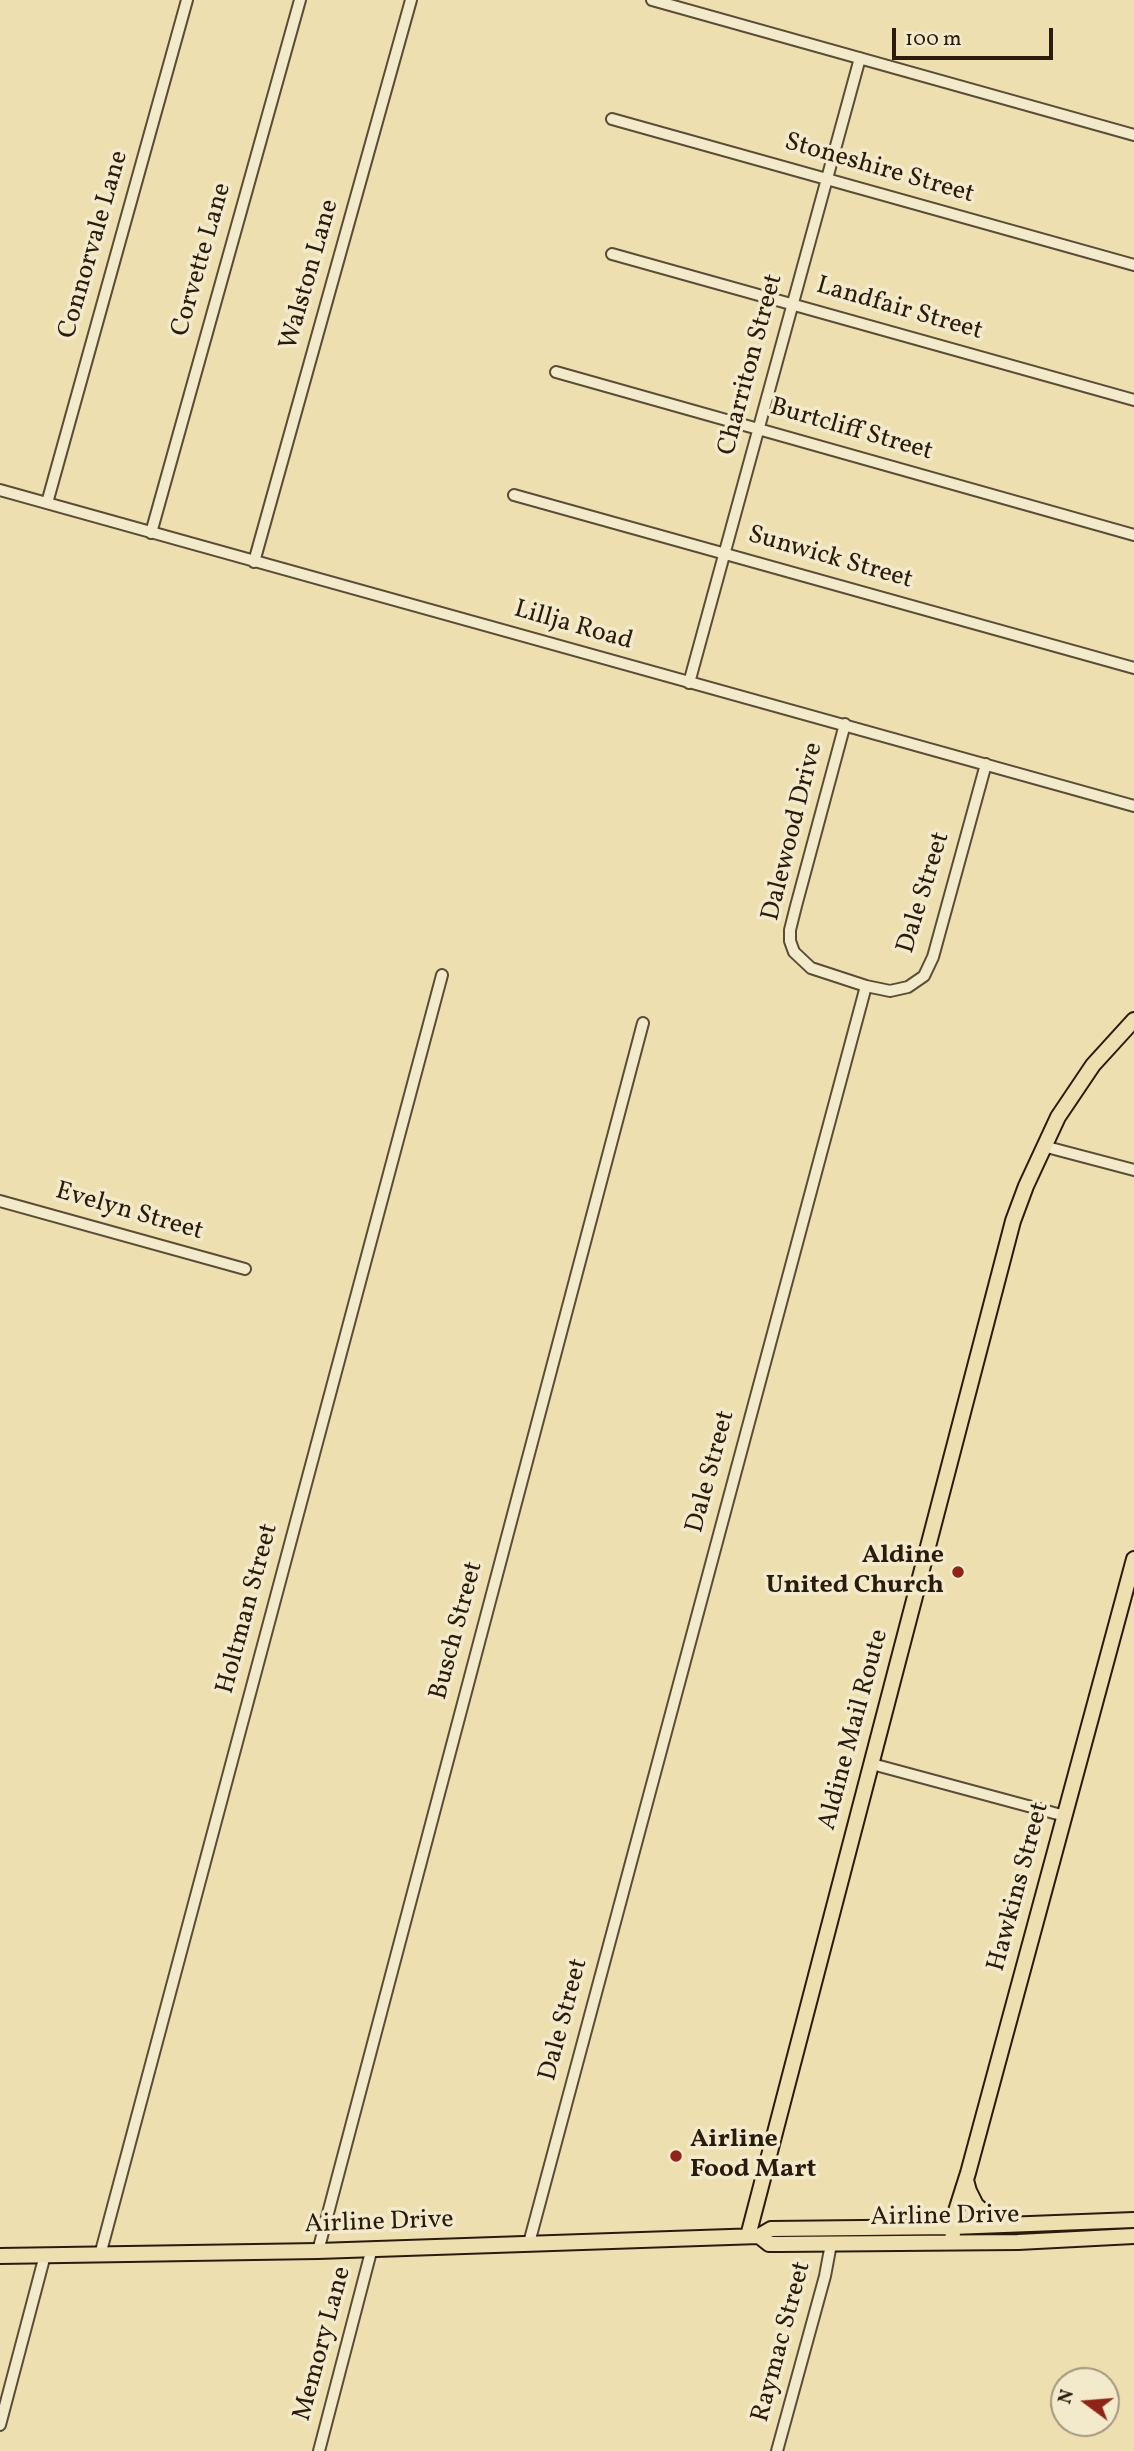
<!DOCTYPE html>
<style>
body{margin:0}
#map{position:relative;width:1134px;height:2451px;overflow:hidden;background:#eddfb0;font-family:Vollkorn,serif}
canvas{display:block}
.north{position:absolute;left:1050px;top:2367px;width:70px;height:70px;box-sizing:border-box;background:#f3eacc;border:2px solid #a39780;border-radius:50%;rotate:286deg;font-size:19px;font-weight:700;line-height:28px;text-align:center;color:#2a1b0d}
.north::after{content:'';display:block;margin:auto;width:24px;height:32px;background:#8f2418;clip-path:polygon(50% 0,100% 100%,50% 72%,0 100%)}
.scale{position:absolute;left:892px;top:28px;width:161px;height:32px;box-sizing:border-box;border:4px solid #2a1b0d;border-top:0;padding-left:9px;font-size:21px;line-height:24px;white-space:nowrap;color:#2a1b0d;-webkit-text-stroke:5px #f3eacc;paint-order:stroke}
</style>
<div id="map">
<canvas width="1134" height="2451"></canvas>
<div class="north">N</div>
<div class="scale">100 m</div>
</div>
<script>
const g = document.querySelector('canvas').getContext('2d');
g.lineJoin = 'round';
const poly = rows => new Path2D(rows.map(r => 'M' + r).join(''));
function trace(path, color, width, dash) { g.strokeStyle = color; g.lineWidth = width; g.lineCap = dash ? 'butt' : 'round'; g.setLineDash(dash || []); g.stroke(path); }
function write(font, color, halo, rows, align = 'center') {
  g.font = font + ' Vollkorn,serif'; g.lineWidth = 7; g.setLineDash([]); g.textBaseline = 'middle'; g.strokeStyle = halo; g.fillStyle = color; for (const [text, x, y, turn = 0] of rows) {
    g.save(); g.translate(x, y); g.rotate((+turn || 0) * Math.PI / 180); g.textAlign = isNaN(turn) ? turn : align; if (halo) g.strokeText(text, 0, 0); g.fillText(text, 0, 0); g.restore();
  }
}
const minor = poly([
 [652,0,1134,135],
 [612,119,1134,265],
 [612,254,1134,400],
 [556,372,1134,535],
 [0,490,1134,806],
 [514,495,1134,668],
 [47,503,187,0],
 [151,533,300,0],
 [254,562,411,0],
 [689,683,860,58],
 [845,724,796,906,790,930,790,941,794,952,811,968,866,986,890,991,908,987,924,976,933,957,986,764],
 [1043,1146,1134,1170],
 [0,1201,245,1269],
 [872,1764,1065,1816],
 [529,2243,866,986],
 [318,2251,643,1023],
 [100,2255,442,975],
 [0,2425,45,2255],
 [319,2451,372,2248],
 [777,2451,825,2276,831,2244]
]);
const major = poly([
 [966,2180,969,2191,976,2205,988,2216,1003,2220],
 [748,2236,1013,1221,1026,1186,1058,1117,1093,1065,1134,1020],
 [759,2236,769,2244,780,2244,1018,2242,1134,2236],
 [952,2242,955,2214,968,2173,1134,1559],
 [0,2256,318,2251,759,2236,771,2229,952,2227,1134,2220]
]);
trace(minor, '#5b4c36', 14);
trace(major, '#2a1b0d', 18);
trace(minor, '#f3eacc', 10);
trace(major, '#eddfb0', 14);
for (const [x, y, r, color] of [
 [958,1572,7,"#8f2418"],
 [676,2156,7,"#8f2418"]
]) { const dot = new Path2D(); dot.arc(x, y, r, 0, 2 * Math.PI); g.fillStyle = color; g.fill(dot); trace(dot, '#f3eacc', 2.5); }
write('26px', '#2a1b0d', '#f3eacc', [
 ["Stoneshire Street",879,170,16],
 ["Connorvale Lane",95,245,-74],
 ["Corvette Lane",203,260,-74],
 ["Walston Lane",311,275,-74],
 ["Landfair Street",899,310,16],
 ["Charriton Street",752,365,-75],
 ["Burtcliff Street",851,431,16],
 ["Sunwick Street",830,559,16],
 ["Lillja Road",573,627,16],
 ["Dalewood Drive",794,832,-76],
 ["Dale Street",925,893,-73],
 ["Evelyn Street",129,1213,16],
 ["Dale Street",712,1472,-75],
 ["Holtman Street",249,1609,-75],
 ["Busch Street",458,1631,-75],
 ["Aldine Mail Route",855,1730,-75],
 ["Hawkins Street",1020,1887,-75],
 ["Dale Street",565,2020,-75],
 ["Airline Drive",945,2218,-1],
 ["Airline Drive",379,2224,-2],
 ["Raymac Street",783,2342,-75],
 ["Memory Lane",324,2344,-75]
]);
write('bold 26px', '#2a1b0d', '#f3eacc', [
 ["Aldine",944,1557],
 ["United Church",944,1587],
 ["Airline",690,2141,"left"],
 ["Food Mart",690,2171,"left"]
], 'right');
</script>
